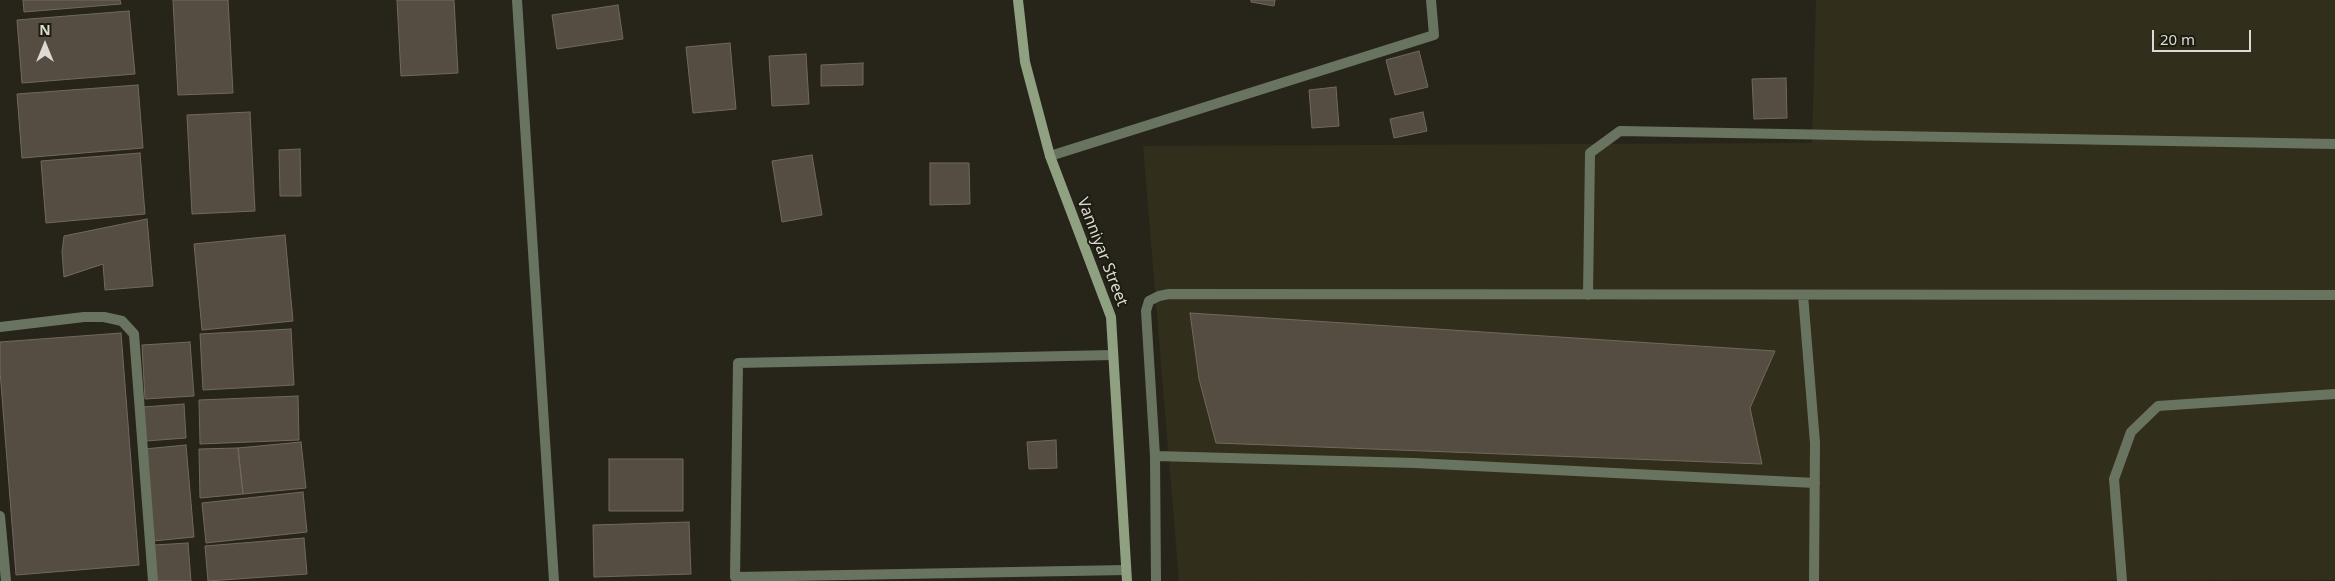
<!DOCTYPE html>
<style>
body{margin:0}
#map{position:relative;width:2335px;height:581px;overflow:hidden;background:#27251a;font-family:"Noto Sans",sans-serif}
canvas{display:block}
.north{position:absolute;left:20px;top:20px;width:50px;height:50px;-webkit-text-stroke:4px #1d1c11;paint-order:stroke;rotate:0deg;font-size:14px;font-weight:700;line-height:20px;text-align:center;color:#dcdad3}
.north::after{content:'';display:block;margin:auto;width:18px;height:22px;background:#dcdad3;clip-path:polygon(50% 0,100% 100%,50% 72%,0 100%)}
.scale{position:absolute;left:2152px;top:30px;width:99px;height:22px;box-sizing:border-box;border:2px solid #dcdad3;border-top:0;padding-left:6px;font-size:15px;line-height:18px;white-space:nowrap;color:#dcdad3;-webkit-text-stroke:4px #1d1c11;paint-order:stroke}
</style>
<div id="map">
<canvas width="2335" height="581"></canvas>
<div class="north">N</div>
<div class="scale">20 m</div>
</div>
<script>
const g = document.querySelector('canvas').getContext('2d');
g.lineJoin = 'round';
function fill(path, color) { g.fillStyle = color; g.fill(path, 'evenodd'); }
const poly = rows => new Path2D(rows.map(r => 'M' + r).join(''));
function trace(path, color, width, dash) { g.strokeStyle = color; g.lineWidth = width; g.lineCap = dash ? 'butt' : 'round'; g.setLineDash(dash || []); g.stroke(path); }
function write(font, color, halo, rows, align = 'center') {
  g.font = font + ' "Noto Sans",sans-serif'; g.lineWidth = 4; g.setLineDash([]); g.textBaseline = 'middle'; g.strokeStyle = halo; g.fillStyle = color; for (const [text, x, y, turn = 0] of rows) {
    g.save(); g.translate(x, y); g.rotate((+turn || 0) * Math.PI / 180); g.textAlign = isNaN(turn) ? turn : align; if (halo) g.strokeText(text, 0, 0); g.fillText(text, 0, 0); g.restore();
  }
}
fill(poly([
 [1816,0,2335,0,2335,580,1179,581,1143,146,1812,143]
]), '#312e1c');
const building = poly([
 [23,0,120,0,121,4,24,12,23,0],
 [173,0,228,0,233,93,178,95,173,0],
 [397,0,454,0,458,73,401,76,397,0],
 [1251,0,1275,0,1274,6,1251,2,1251,0],
 [618,5,623,39,557,49,552,15,618,5],
 [129,11,135,74,22,83,17,20,129,11],
 [730,43,736,109,693,113,686,47,730,43],
 [1419,51,1428,87,1395,95,1386,60,1419,51],
 [806,54,809,104,772,106,769,56,806,54],
 [863,63,863,85,821,86,821,65,863,63],
 [1786,78,1787,118,1754,119,1752,79,1786,78],
 [138,85,143,148,22,158,17,94,138,85],
 [1336,87,1339,126,1312,128,1309,90,1336,87],
 [250,112,255,211,192,214,187,115,250,112],
 [1423,112,1427,131,1394,138,1390,119,1423,112],
 [300,149,301,196,280,196,279,150,300,149],
 [140,153,145,214,46,223,41,161,140,153],
 [812,155,822,215,782,222,772,161,812,155],
 [930,163,969,163,970,204,930,205,930,163],
 [147,219,153,286,105,290,103,264,64,277,62,252,64,236,147,219],
 [285,235,293,321,202,330,194,244,285,235],
 [1190,313,1775,351,1750,408,1762,464,1216,443,1199,379,1190,313],
 [291,329,294,385,203,390,200,334,291,329],
 [121,333,139,565,16,575,0,371,0,342,121,333],
 [190,342,194,396,145,399,142,345,190,342],
 [298,396,299,440,200,444,199,400,298,396],
 [184,404,186,438,146,441,143,407,184,404],
 [1056,440,1057,468,1029,469,1027,442,1056,440],
 [301,442,306,488,243,494,238,448,301,442],
 [186,445,194,537,153,541,144,449,186,445],
 [238,448,243,494,200,498,199,449,238,448],
 [609,459,683,459,683,511,609,511,609,459],
 [303,492,307,532,206,543,202,503,303,492],
 [689,522,691,574,594,577,593,525,689,522],
 [304,538,307,574,208,581,205,546,304,538],
 [188,543,191,581,156,581,154,545,188,543]
]);
fill(building, '#554c42');
trace(building, '#72685e', 1);
trace(poly([
 [1588,295,1590,153,1620,131,2335,144],
 [1803,295,1815,443,1814,581],
 [1155,456,1156,581],
 [1815,483,1415,463,1155,456,1146,311,1149,301,1159,296,1169,294,2335,295],
 [2122,581,2114,479,2131,432,2158,406,2335,394]
]), '#697460', 10);
trace(poly([
 [517,0,554,581],
 [1050,156,1434,35,1431,0],
 [0,327,84,317,104,317,122,321,134,334,153,581],
 [1113,355,738,363,735,577,1126,570],
 [0,516,6,581]
]), '#697460', 10);
trace(poly([
 [1018,0,1025,62,1050,156,1111,317,1127,581]
]), '#90a181', 10);
write('16px', '#dcdad3', '#1d1c11', [
 ["Vanniyar Street",1102,252,69]
]);
</script>
